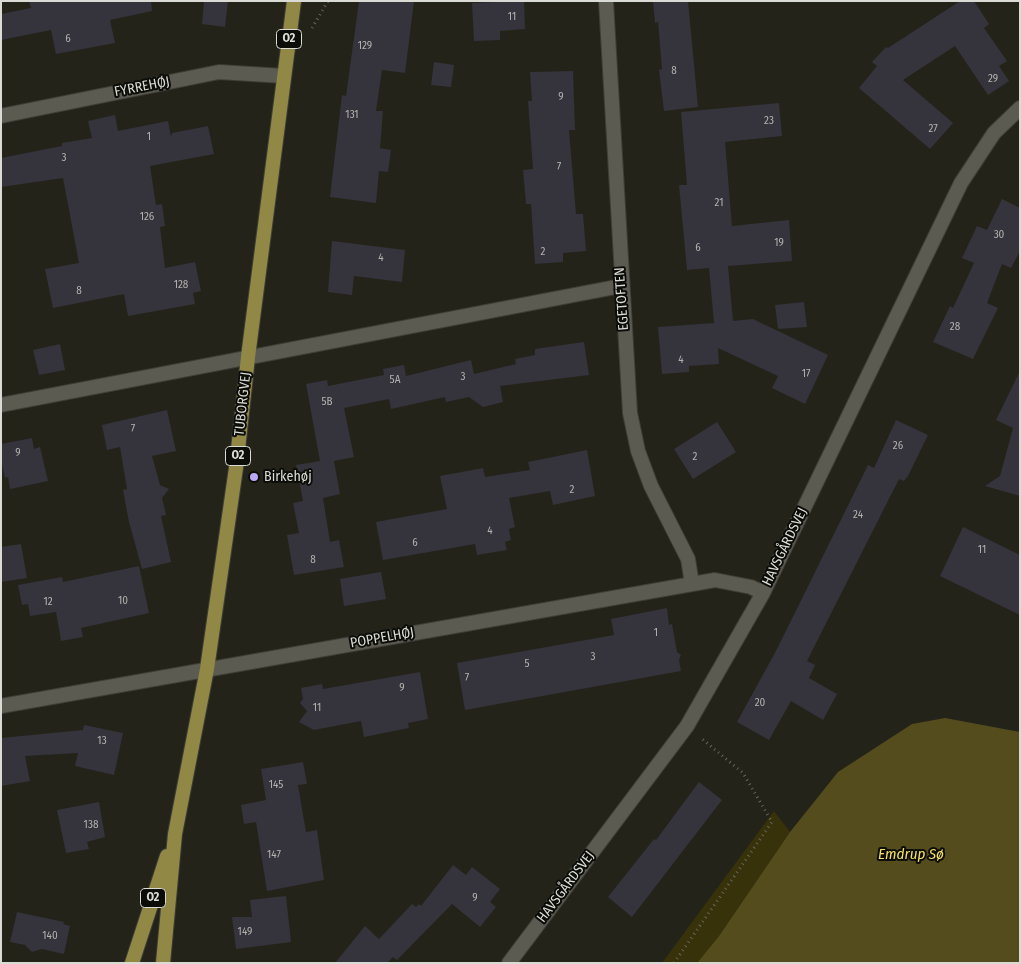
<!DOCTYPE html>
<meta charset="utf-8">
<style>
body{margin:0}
#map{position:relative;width:1021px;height:964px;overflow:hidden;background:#24231a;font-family:"Fira Sans Condensed",sans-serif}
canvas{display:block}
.frame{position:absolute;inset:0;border:2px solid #dbdbd5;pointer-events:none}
</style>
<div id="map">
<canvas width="1021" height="964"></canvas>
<div class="frame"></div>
</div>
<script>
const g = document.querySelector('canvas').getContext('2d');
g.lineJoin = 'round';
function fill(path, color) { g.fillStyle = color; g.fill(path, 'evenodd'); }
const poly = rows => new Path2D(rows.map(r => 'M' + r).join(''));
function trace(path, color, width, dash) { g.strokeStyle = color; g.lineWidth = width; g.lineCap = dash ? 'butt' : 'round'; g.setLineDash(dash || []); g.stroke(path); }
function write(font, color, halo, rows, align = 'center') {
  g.font = font + ' "Fira Sans Condensed",sans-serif'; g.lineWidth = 4; g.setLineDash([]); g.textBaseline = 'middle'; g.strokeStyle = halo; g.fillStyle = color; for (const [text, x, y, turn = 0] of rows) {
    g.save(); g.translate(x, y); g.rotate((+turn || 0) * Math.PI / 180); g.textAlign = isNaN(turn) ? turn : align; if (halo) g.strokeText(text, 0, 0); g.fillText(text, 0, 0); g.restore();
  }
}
fill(poly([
 [774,811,790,832,719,936,697,963,662,963]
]), '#38320b');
fill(poly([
 [945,718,1020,732,1020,963,697,963,719,936,790,832,838,772,912,724]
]), '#544c1c');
fill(poly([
 [29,1,151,1,152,11,110,20,115,43,56,54,51,30,1,40,1,14,31,8],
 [204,1,228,1,225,27,202,24],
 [359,1,414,1,405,73,382,70,376,111,383,111,380,148,391,150,388,172,379,171,376,203,330,197,342,95,346,96],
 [524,1,525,29,500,31,500,40,474,41,472,3],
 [653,1,688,1,698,107,664,111,659,70,662,69,658,22,655,23],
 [960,1,974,1,989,24,984,28,1007,61,999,66,1009,81,988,95,955,46,903,80,953,123,930,149,859,88,877,66,872,62,886,47,888,48],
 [434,62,454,65,451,87,431,85],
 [573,71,575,130,569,130,576,214,583,214,586,251,563,253,563,262,535,264,531,204,526,204,523,170,533,169,528,101,532,101,530,72],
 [779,103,782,136,725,142,732,226,789,220,792,261,728,266,733,321,753,319,828,355,805,404,772,388,778,376,718,348,719,364,689,366,689,372,662,374,658,327,714,323,709,268,687,270,679,185,687,185,681,112],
 [115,115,118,131,168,121,171,137,172,133,208,126,214,154,150,166,156,205,162,204,165,226,160,227,165,268,195,262,201,291,193,293,195,304,128,316,124,294,53,308,45,269,79,263,63,178,1,187,1,158,62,146,62,143,92,138,88,121],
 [1002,199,1020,208,1020,251,1011,268,1002,264,987,303,998,308,973,359,933,342,950,306,953,308,974,263,962,258,977,226,987,230],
 [332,241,405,250,402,282,354,276,352,295,328,292],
 [804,302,807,327,778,329,775,305],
 [584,342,589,375,500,386,503,402,483,407,469,397,446,402,445,397,391,409,389,399,344,408,354,457,334,461,340,494,323,498,330,542,339,540,344,567,294,575,287,535,299,533,293,503,303,501,296,465,320,461,306,384,327,380,328,386,384,375,383,369,404,365,406,376,471,360,474,374,516,364,515,359,535,355,535,349],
 [60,344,65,370,39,375,33,350],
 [1020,371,1020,496,985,486,1000,476,1013,428,996,420],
 [167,410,176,451,152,456,160,485,169,489,162,498,166,515,161,516,171,562,142,569,129,522,123,490,127,489,120,447,107,450,102,425],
 [896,420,928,435,908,476,904,481,899,479,807,661,815,665,809,678,837,694,823,720,791,701,769,740,737,722,777,649,868,465,874,468],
 [717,422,736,452,693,479,674,449],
 [32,438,34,449,40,447,48,481,10,489,8,477,5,478,1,460,1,444],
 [587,450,595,496,553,505,550,491,509,498,515,527,509,529,511,540,505,542,507,550,477,555,475,544,383,560,376,522,447,509,440,476,483,468,485,477,530,470,528,462],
 [963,527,1020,555,1020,615,940,576],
 [21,544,27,578,1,582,1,547],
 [139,566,149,613,81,628,83,637,61,641,56,612,30,616,28,604,22,605,18,585,62,577,63,582],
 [381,572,386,599,344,606,340,579],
 [667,608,669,625,672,624,677,652,681,655,679,660,681,671,465,710,457,663,614,635,611,619],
 [420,672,428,719,408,723,409,728,364,737,361,721,314,730,299,722,307,711,300,703,303,699,301,688,322,684,323,689],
 [84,725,123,733,114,775,75,766,78,753,25,756,30,781,1,786,1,738,83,730],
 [303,762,307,784,298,785,306,832,317,830,324,880,267,891,256,822,244,824,241,805,266,800,261,769],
 [699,782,722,800,632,917,608,897,654,839,656,840],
 [99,802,105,837,87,842,89,849,66,853,57,810],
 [453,865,466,875,472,867,500,889,490,902,496,907,480,927,452,904,397,960,393,957,387,963,335,963,365,926,379,939,412,904,416,907,419,904,421,906],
 [286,896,291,942,236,949,232,917,252,917,250,900],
 [17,912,64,922,63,924,70,926,64,954,42,949,32,952,25,945,10,942]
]), '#35333b');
const minor = poly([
 [606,1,630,413,638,451,651,486,688,559,692,584],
 [1,116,219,72,284,76],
 [1,405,621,286],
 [1,706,715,580,751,587,763,593],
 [509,963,687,726,763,593,961,183,994,133,1020,108]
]);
const primary = poly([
 [132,963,167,856],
 [163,963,175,834,207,669,236,468,248,357,294,1]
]);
trace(minor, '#3e3e37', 16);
trace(primary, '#3e3e37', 16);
trace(poly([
 [312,28,328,1],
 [674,963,772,822,743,773,701,738]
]), '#66665e', 3, [1, 4]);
trace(minor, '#5c5b52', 14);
trace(primary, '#928845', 14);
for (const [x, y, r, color] of [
 [254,477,5,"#bca9f5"]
]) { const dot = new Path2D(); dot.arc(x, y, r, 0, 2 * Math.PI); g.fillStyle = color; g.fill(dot); trace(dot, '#0c0c08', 2); }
write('11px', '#b2b1ae', null, [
 ["11",512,17],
 ["6",68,39],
 ["129",365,46],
 ["8",674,71],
 ["29",993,79],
 ["9",561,97],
 ["131",352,115],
 ["23",769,121],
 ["27",933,129],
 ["1",149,137],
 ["3",64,158],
 ["7",559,167],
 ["21",719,203],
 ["126",147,217],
 ["30",999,235],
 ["19",779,243],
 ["6",698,248],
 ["2",543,252],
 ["4",381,258],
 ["128",181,285],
 ["8",79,291],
 ["28",955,327],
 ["4",681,360],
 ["17",806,374],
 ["3",463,377],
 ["5A",395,380],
 ["5B",327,402],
 ["7",133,429],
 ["26",898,446],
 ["9",18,453],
 ["2",695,457],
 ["2",572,490],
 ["24",858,515],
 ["4",490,531],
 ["6",415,543],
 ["11",982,550],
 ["8",313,560],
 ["10",123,601],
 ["12",48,602],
 ["1",656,633],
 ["3",593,657],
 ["5",527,664],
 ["7",467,678],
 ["9",402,688],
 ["20",760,703],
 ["11",317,708],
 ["13",102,741],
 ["145",276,785],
 ["138",91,825],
 ["147",274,855],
 ["9",475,898],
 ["149",245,932],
 ["140",50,936]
]);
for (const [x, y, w] of [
 [289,39,25],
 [238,456,25],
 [153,898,25]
]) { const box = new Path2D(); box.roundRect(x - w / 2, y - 9.5, w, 19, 4); g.fillStyle = '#0c0c08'; g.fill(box); trace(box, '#dbdbd5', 1); }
write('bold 12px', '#dbdbd5', null, [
 ["O2",289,39],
 ["O2",238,456],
 ["O2",153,898]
]);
write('14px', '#dbdbd5', '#0c0c08', [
 ["FYRREHØJ",142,87,-11],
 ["EGETOFTEN",622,299,-94],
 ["TUBORGVEJ",243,404,-84],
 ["HAVSGÅRDSVEJ",785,547,-64],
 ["POPPELHØJ",382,638,-10],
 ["HAVSGÅRDSVEJ",566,887,-53]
]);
write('14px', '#dbdbd5', '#0c0c08', [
 ["Birkehøj",264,477]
], 'left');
write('italic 15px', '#f5e166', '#0c0c08', [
 ["Emdrup Sø",911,855]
]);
</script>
